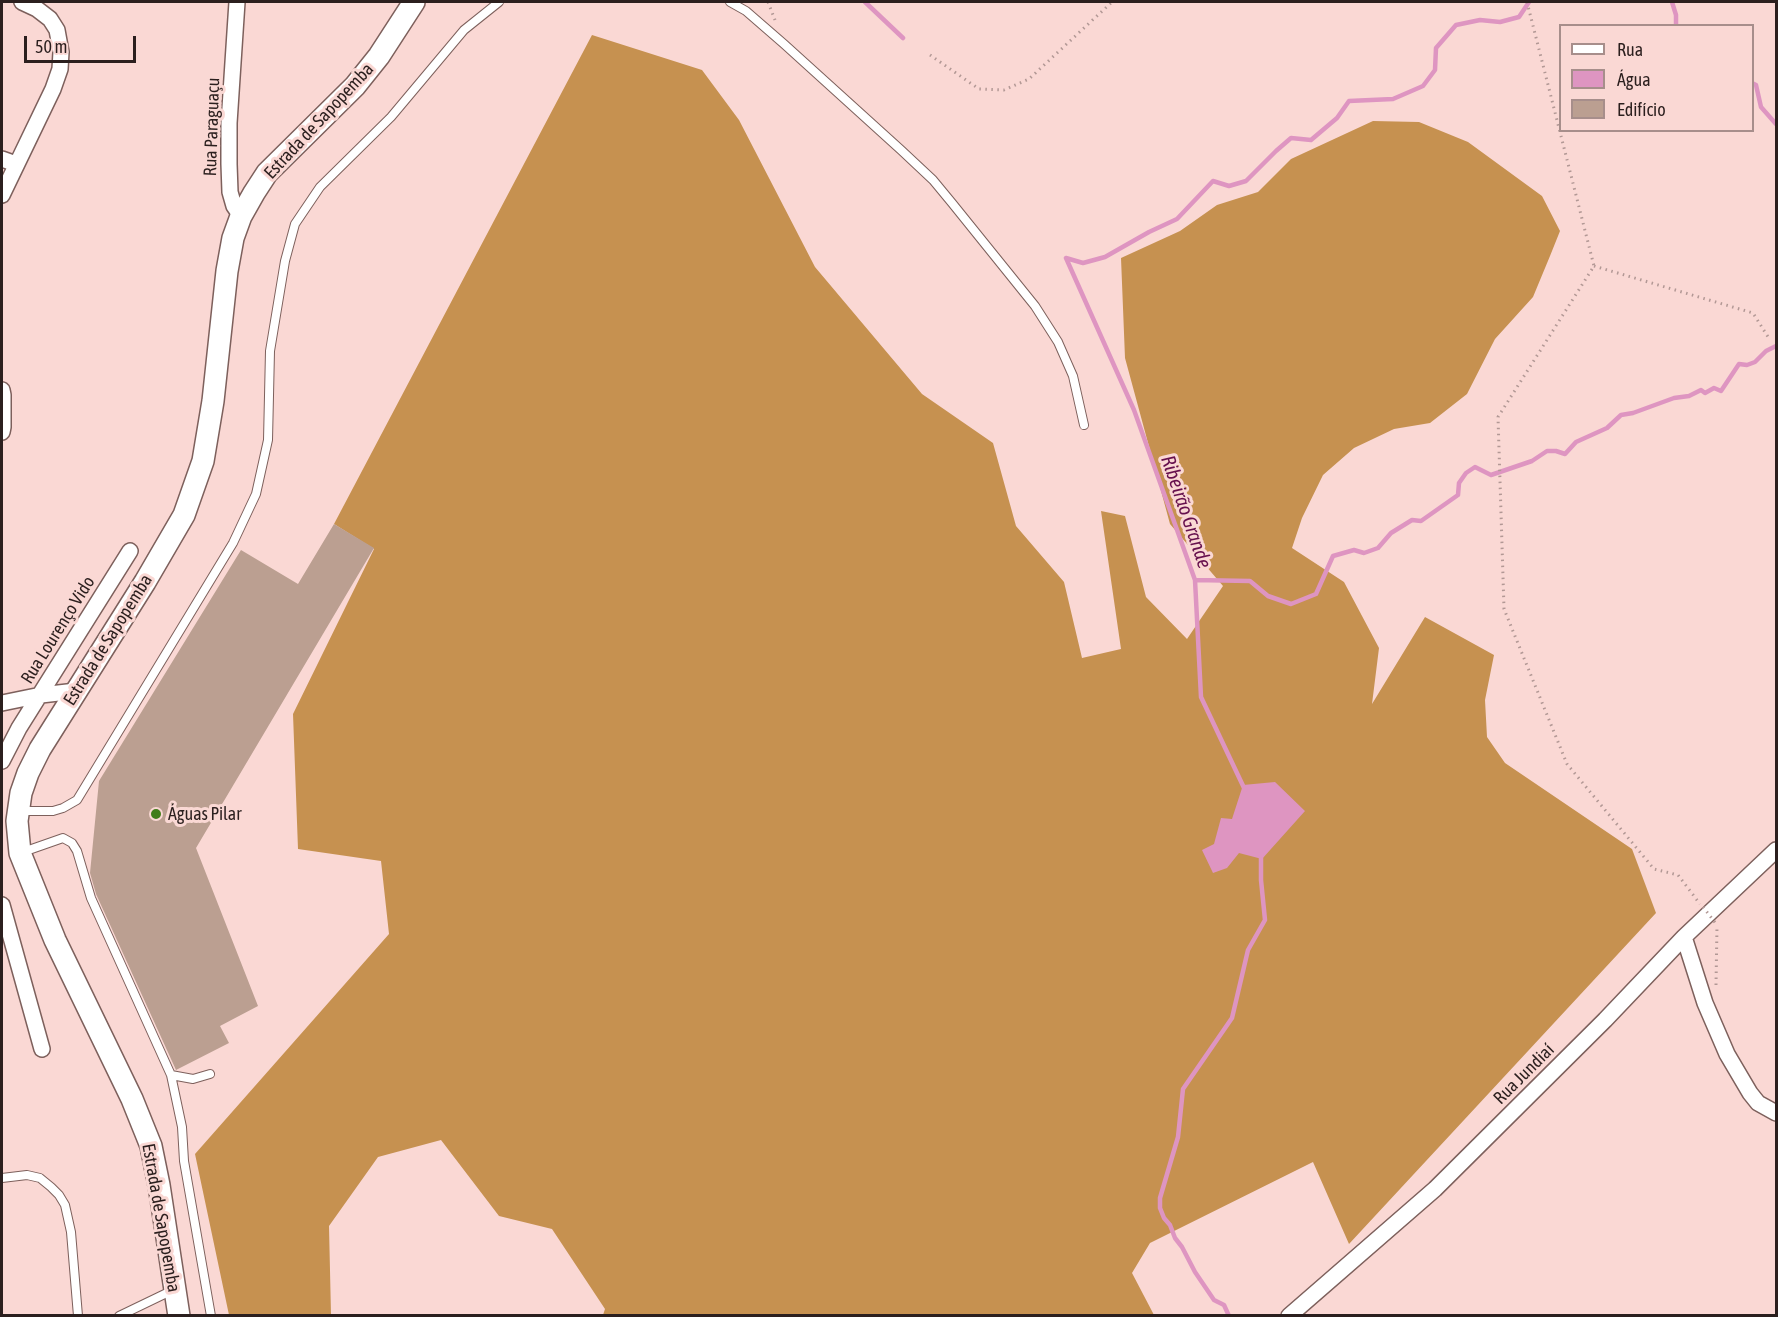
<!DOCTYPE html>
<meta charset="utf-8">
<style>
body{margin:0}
#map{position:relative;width:1778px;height:1317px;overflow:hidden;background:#fad8d4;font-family:"Asap Condensed",sans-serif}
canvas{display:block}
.frame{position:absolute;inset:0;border:3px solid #2b1f1e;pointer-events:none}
.legend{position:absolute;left:1559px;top:24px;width:195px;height:108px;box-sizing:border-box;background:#fad8d4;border:2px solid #a78e8b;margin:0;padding:8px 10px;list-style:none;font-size:18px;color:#2b1f1e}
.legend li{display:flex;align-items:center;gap:12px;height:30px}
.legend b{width:30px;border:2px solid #a78e8b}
.scale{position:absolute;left:24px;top:36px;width:112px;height:27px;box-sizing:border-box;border:3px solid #2b1f1e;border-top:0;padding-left:8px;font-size:18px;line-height:21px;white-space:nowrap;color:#2b1f1e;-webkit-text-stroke:4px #fad8d4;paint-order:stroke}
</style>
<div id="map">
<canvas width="1778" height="1317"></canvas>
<div class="frame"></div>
<ul class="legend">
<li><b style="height:8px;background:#fff"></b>Rua</li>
<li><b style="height:16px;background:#de95c1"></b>Água</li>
<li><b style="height:16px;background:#bb9f91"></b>Edifício</li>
</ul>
<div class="scale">50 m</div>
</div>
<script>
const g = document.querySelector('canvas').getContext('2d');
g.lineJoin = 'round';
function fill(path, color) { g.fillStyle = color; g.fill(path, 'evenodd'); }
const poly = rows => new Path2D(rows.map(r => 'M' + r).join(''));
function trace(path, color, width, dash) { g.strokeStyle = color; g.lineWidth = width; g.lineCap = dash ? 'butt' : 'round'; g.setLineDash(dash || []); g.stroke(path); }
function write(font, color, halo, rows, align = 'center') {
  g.font = font + ' "Asap Condensed",sans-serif'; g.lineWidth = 6; g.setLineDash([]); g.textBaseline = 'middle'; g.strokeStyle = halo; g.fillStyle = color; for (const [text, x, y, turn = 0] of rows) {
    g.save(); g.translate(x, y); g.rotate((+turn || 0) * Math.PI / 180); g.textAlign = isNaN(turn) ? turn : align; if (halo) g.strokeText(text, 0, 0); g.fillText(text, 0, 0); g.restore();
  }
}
fill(poly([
 [592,35,702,70,739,120,815,267,922,394,993,443,1016,526,1064,582,1082,658,1121,649,1101,511,1125,516,1146,597,1187,639,1223,586,1170,524,1125,358,1121,258,1180,231,1217,205,1258,192,1291,159,1373,121,1419,122,1468,142,1542,196,1560,231,1550,256,1533,297,1495,339,1467,394,1430,423,1394,429,1354,448,1323,475,1302,518,1292,548,1344,582,1379,648,1372,704,1425,617,1494,655,1485,700,1487,737,1505,763,1632,849,1656,913,1349,1244,1313,1162,1150,1243,1132,1273,1154,1315,603,1315,605,1309,552,1229,499,1216,441,1140,378,1157,329,1226,331,1315,229,1315,195,1154,389,934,381,861,298,849,293,714,374,549,334,524]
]), '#c69150');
fill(poly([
 [1275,782,1305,811,1262,859,1239,853,1227,868,1213,873,1202,850,1214,844,1221,818,1232,819,1243,785]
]), '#de95c1');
trace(poly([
 [865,2,903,38],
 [1672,2,1676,15,1676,26],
 [1752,83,1756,85,1761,107,1776,124],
 [1066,258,1134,410,1195,580,1201,697,1245,790],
 [1066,258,1083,263,1105,257,1149,232,1177,219,1213,181,1229,186,1246,181,1276,151,1291,138,1311,140,1337,118,1349,101,1393,99,1423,86,1435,70,1436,48,1456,25,1480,20,1500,22,1519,17,1529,2],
 [1195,580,1250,581,1268,596,1291,604,1316,594,1333,556,1354,550,1364,553,1378,548,1391,533,1412,520,1421,521,1458,495,1459,483,1466,473,1475,467,1491,475,1532,461,1547,451,1556,451,1565,454,1576,442,1607,428,1621,415,1633,413,1674,398,1689,396,1701,390,1705,393,1714,388,1721,391,1739,364,1747,365,1755,362,1766,351,1776,346],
 [1229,1316,1224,1305,1214,1300,1195,1272,1182,1247,1175,1238,1170,1225,1164,1218,1160,1208,1160,1198,1178,1137,1183,1089,1232,1018,1248,950,1265,920,1261,880,1261,855]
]), '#de95c1', 4.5);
fill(poly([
 [334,524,374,548,196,848,258,1006,220,1026,229,1043,176,1070,96,894,90,873,99,781,241,550,298,584]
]), '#bb9f91');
const lane = poly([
 [730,2,746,11,784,44,901,150,933,180,952,203,1035,306,1058,342,1073,376,1084,425],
 [20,811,53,811,63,808,77,800,233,543,256,494,268,440,270,351,285,261,295,224,320,187,391,117,464,30,499,2],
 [23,852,63,838,72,843,77,851,91,898,171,1075,193,1079,210,1074],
 [171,1075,182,1127,184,1161,211,1316],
 [2,1178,27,1175,40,1178,51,1187,59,1195,65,1205,71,1232,78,1316],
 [119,1316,173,1290]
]);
const street = poly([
 [237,2,229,123,229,164,230,192,234,206,241,216],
 [2,159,16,164],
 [2,195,53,89,60,69,61,52,57,30,50,19,37,9,22,2],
 [2,390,3,395,3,427,2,432],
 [2,703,41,695,76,691],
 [2,761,19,728,130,551],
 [2,905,42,1049],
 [1684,937,1705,1003,1727,1054,1750,1093,1758,1103,1776,1113],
 [1289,1316,1435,1189,1605,1020,1684,937,1776,850]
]);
const secondary = poly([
 [179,1316,159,1185,151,1146,132,1099,55,940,20,853,17,821,21,793,28,773,40,749,145,582,184,515,203,461,213,401,227,271,233,238,241,216,254,193,267,173,355,86,379,56,414,2]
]);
trace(lane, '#7d605c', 10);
trace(street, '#7d605c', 18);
trace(secondary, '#7d605c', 24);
trace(poly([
 [768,2,775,20],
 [1527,2,1594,266,1498,417,1504,609,1567,764,1654,869,1678,875,1700,904],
 [930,55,979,89,1004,90,1029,79,1112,2],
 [1594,266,1753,313,1770,340],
 [1716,985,1717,926]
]), '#b29895', 3, [1.5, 4.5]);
trace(lane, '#fff', 8);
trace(street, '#fff', 15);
trace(secondary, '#fff', 21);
trace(poly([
 [1703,907,1717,925]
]), '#b29895', 3, [1.5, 4.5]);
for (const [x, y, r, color] of [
 [156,814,6,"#417d19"]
]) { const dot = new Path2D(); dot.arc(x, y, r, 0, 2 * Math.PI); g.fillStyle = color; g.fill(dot); trace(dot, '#fad8d4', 2); }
write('18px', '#2b1f1e', '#fad8d4', [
 ["Estrada de Sapopemba",319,121,-47],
 ["Rua Paraguaçu",212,127,-88],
 ["Rua Lourenço Vido",58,630,-58],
 ["Estrada de Sapopemba",108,640,-58],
 ["Rua Jundiaí",1524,1074,-45],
 ["Estrada de Sapopemba",161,1218,80]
]);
write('18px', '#2b1f1e', '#fad8d4', [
 ["Águas Pilar",168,814]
], 'left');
write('italic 20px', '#67114e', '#fad8d4', [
 ["Ribeirão Grande",1186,512,71]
]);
</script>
